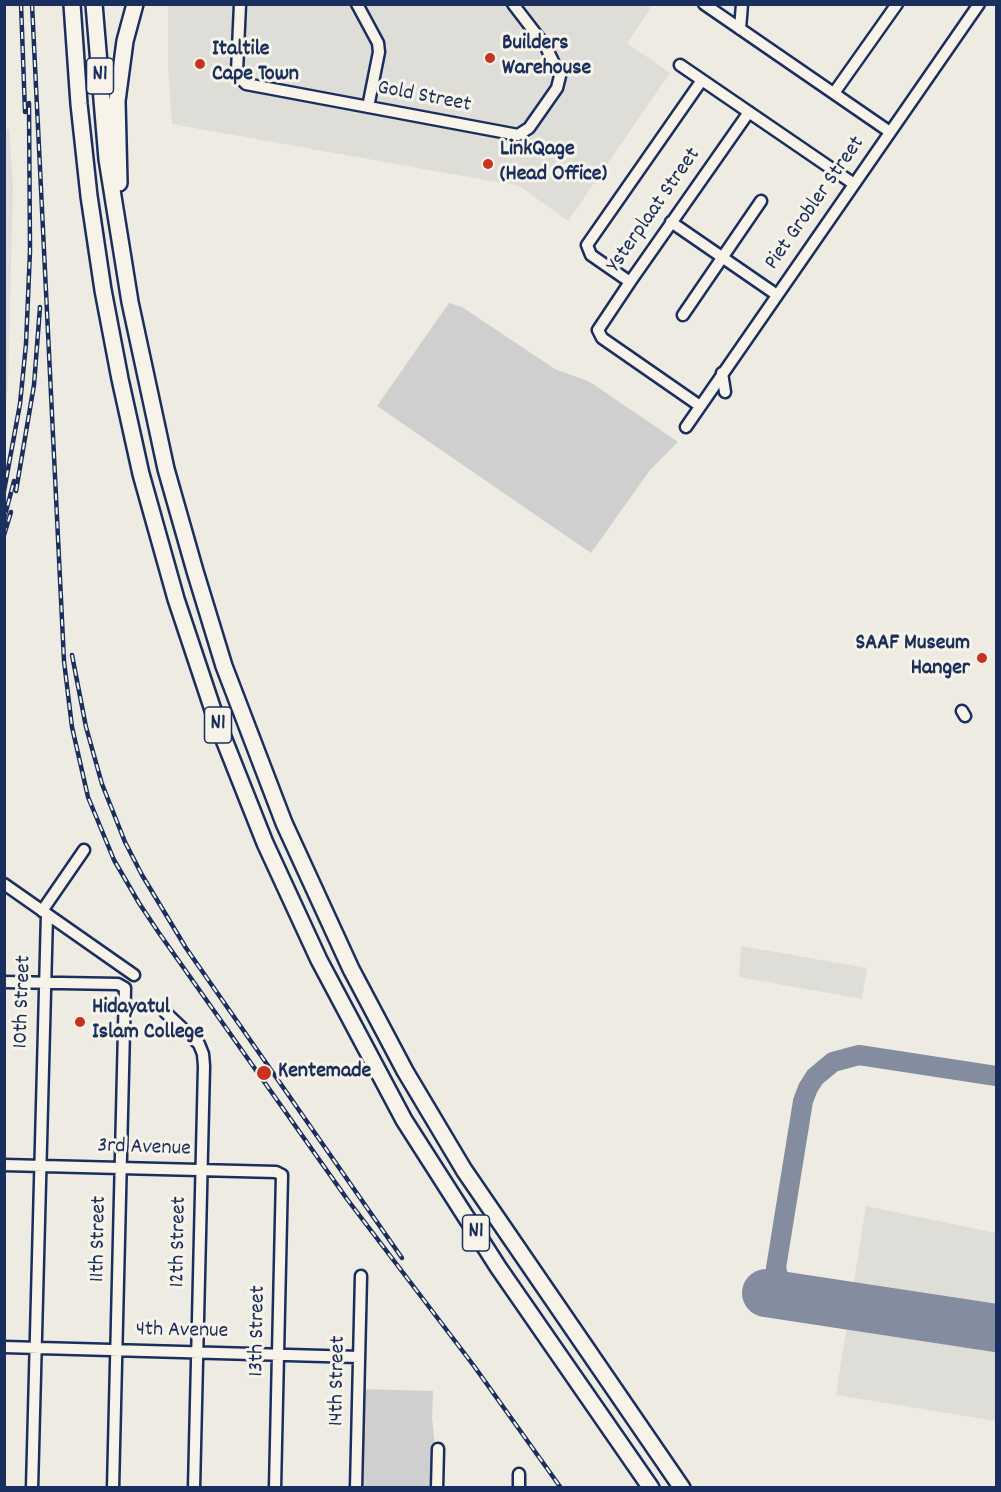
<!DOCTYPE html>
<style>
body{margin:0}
#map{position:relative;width:1001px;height:1492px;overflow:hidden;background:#eeebe2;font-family:Dekko,sans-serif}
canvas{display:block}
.frame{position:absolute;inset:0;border:6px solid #1b2f5e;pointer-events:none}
</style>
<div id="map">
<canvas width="1001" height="1492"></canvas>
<div class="frame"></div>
</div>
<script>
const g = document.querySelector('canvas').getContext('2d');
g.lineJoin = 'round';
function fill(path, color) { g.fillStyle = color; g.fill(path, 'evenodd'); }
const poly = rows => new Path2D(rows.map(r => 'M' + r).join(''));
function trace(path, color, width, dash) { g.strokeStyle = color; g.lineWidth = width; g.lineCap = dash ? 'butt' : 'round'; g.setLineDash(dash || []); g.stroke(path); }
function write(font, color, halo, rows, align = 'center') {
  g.font = font + ' Dekko,sans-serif'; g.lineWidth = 6; g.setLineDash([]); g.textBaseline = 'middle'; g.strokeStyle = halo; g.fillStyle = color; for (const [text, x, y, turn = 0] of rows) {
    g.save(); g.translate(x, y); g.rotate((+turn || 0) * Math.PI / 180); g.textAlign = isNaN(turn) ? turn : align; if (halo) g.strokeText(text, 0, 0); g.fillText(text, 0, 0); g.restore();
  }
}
fill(poly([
 [168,5,646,5,651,8,627,43,670,73,568,221,519,186,172,124,168,69],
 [5,129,9,129,13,185,8,386,5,415],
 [741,946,867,968,862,999,739,977],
 [866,1206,996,1233,996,1421,836,1395]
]), '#deddd8');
fill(poly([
 [449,303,462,307,555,369,590,382,678,442,650,470,591,553,377,406],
 [362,1389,433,1391,432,1418,435,1446,434,1487,359,1488]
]), '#cfcfcf');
trace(poly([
 [805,1299,791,1293,783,1287,779,1279,776,1268,803,1101,808,1088,815,1077,833,1062,859,1055,996,1076]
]), '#848da0', 20);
trace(poly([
 [766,1293,996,1328]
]), '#848da0', 48);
const minor = poly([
 [240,4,237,71,239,77,246,84,518,135,529,128,557,88,560,76,546,47,513,4],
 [357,4,378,43,379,52,368,107],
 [704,4,890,132],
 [740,29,742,4],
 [680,65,854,184],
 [834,93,897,4],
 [671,222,777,295],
 [630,282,591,255,587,245,702,80],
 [683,315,761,201],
 [722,373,725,392],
 [700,406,602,338,598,330,630,282,749,112],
 [686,427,979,4],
 [962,711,965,716],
 [4,884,134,975],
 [42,911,84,850],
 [4,982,118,984,125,988,113,1488],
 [165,1012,199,1044,203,1054,204,1066,194,1488],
 [4,1165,276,1172,282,1175,275,1488],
 [4,1347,359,1357],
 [32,1488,47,914],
 [356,1488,361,1276],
 [437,1488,438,1449],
 [519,1488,519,1474]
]);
const highway = poly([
 [72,4,79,104,89,196,103,290,120,379,141,474,176,599,217,722,265,843,319,960,404,1120,498,1267,651,1488],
 [94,4,107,159,130,302,166,469,195,571,224,666,284,823,351,969,405,1071,464,1170,682,1488],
 [119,183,117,101,125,41,135,4]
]);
trace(minor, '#1b2f5e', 15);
trace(highway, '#1b2f5e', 20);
trace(minor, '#f7f3e8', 10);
trace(highway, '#f7f3e8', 15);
const rail = poly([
 [21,4,25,112],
 [32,4,64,661,72,727,88,797,114,860,139,903,159,933,347,1199,474,1366,561,1488],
 [4,491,20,404,26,344,30,251,29,103],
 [16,491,34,385,40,307],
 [4,519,14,481],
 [4,535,11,512],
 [72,655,86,727,102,784,125,842,142,875,186,948,402,1258]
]);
trace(rail, '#1b2f5e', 4.5);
trace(rail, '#f7f3e8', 2, [7]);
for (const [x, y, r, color] of [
 [490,58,6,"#c8321e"],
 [200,64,6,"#c8321e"],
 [488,164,6,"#c8321e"],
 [982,658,6,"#c8321e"],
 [80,1022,6,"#c8321e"],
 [264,1073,8,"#c8321e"]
]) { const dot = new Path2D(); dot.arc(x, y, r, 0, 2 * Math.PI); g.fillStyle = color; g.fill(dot); trace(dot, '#f7f3e8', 2); }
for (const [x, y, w] of [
 [100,76,27],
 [218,725,27],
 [476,1233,27]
]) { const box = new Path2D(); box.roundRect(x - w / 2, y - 18, w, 36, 4.5); g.fillStyle = '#f7f3e8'; g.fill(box); trace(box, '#1b2f5e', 1.5); }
write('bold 21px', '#1b2f5e', null, [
 ["N1",100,76],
 ["N1",218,725],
 ["N1",476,1233]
]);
write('bold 22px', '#1b2f5e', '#f7f3e8', [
 ["Builders",502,45],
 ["Warehouse",502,70],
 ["Italtile",212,51],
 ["Cape Town",212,76],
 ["LinkQage",500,151],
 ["(Head Office)",500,176],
 ["SAAF Museum",970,645,"right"],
 ["Hanger",970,670,"right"],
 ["Hidayatul",92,1009],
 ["Islam College",92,1034],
 ["Kentemade",278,1073]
], 'left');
write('22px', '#1b2f5e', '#f7f3e8', [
 ["Gold Street",424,98,11],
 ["Piet Grobler Street",816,204,-55],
 ["Ysterplaat Street",655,211,-55],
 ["10th Street",24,1002,-88],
 ["3rd Avenue",144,1149,2],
 ["11th Street",100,1239,-89],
 ["12th Street",180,1242,-89],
 ["13th Street",259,1331,-89],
 ["4th Avenue",182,1332,1],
 ["14th Street",339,1381,-89]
]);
</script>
